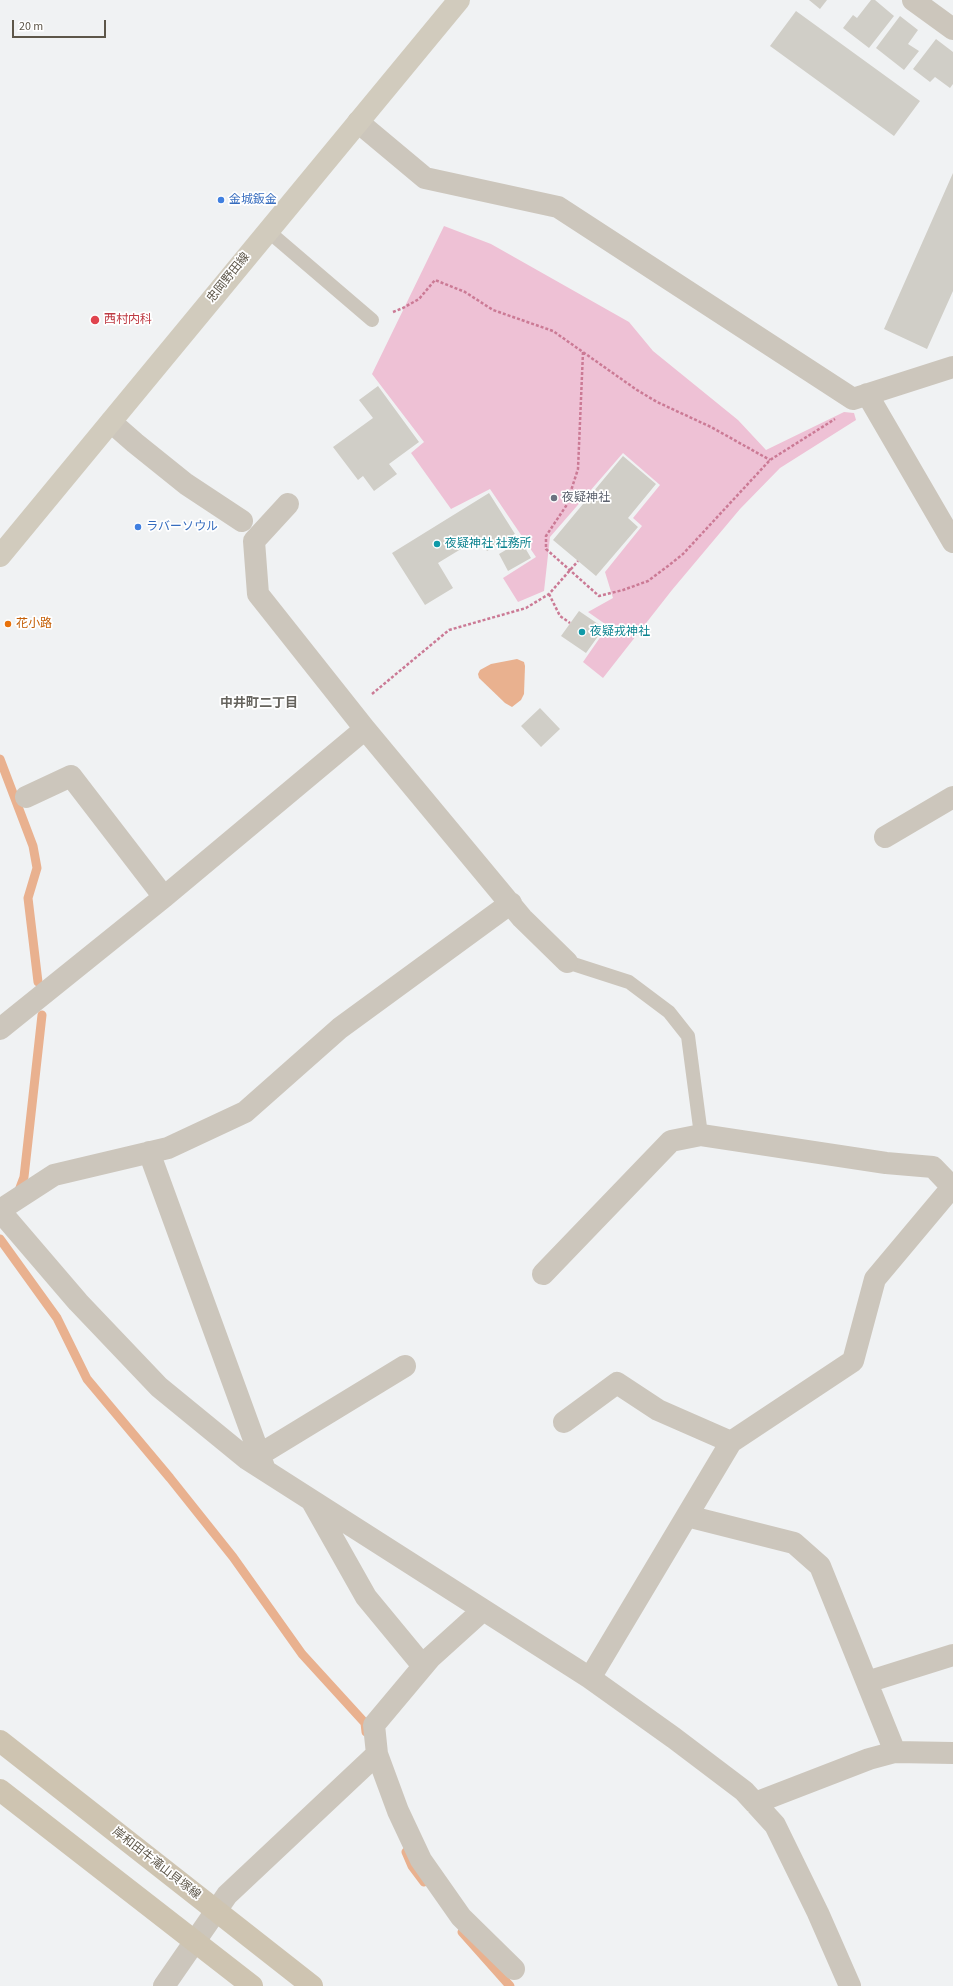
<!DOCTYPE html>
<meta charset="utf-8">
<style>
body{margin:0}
#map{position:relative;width:953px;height:1986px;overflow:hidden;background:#f0f2f3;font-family:"Source Sans 3",sans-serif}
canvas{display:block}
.scale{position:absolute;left:12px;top:20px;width:94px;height:18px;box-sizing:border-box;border:2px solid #5d5649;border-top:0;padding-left:5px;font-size:12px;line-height:14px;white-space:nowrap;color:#5d5649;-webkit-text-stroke:3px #fff;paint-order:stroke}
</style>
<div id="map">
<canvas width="953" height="1986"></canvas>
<div class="scale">20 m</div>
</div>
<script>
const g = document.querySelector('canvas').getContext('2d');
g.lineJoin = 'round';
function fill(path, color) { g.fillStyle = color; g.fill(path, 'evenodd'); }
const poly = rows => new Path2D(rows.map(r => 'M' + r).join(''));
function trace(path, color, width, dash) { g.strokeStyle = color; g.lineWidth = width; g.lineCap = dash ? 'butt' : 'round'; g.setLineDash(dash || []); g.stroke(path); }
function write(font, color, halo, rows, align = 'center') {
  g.font = font + ' "Source Sans 3","Noto Sans JP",sans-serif'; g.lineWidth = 3.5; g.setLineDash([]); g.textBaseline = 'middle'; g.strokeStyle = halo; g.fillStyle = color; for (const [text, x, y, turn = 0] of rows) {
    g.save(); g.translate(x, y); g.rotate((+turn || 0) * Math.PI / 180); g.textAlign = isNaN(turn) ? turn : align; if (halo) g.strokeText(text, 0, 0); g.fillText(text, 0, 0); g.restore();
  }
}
fill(poly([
 [444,226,491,244,629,322,653,351,738,420,766,450,844,412,854,413,856,420,780,468,740,509,672,590,603,678,583,662,608,626,588,612,613,598,605,572,642,526,633,518,660,485,623,453,550,537,544,591,518,602,503,578,536,557,490,489,451,509,411,453,424,442,372,374]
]), '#eec1d5');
fill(poly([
 [517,659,524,662,525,666,524,694,521,700,512,707,505,703,479,678,478,674,480,670,491,664]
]), '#e9b18f');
trace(poly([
 [0,759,33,846,37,868,28,898,38,982],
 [18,1193,24,1177,42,1015],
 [0,1239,57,1318,87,1379,170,1478,233,1557,302,1654,365,1723,366,1732],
 [406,1852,412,1866,424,1882],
 [462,1932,510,1986]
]), '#e9b18f', 9);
fill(poly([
 [809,0,827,0,820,9],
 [871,0,875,0,894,16,869,48,843,28,853,15,857,18],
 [796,11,920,101,894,136,770,46],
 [900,16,918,30,908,44,919,51,904,70,876,48],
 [936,39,953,52,953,84,950,88,935,77,930,82,913,69],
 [953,173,953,291,927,349,884,329],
 [378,386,419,442,389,464,397,474,374,491,363,476,358,480,333,447,373,418,359,400],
 [623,456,656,484,628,518,638,527,596,576,553,540],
 [489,493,515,534,487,551,479,538,438,563,453,588,425,605,392,553],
 [521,541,531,558,508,571,499,554],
 [579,611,604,628,586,653,561,636],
 [540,708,560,729,541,747,521,726]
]), '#d0cec7');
trace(poly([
 [393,312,403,308,419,299,435,280,465,292,493,310,553,331,637,390,657,402,711,427,770,460],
 [583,352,578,469,566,506,546,536,546,549,599,596,623,590,648,581,668,566,683,554,770,460,835,419],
 [549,594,560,616,570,623],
 [372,694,449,630,526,608,549,594,578,561]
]), '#cb7a95', 2.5, [3, 2]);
trace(poly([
 [268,231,372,320],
 [567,962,629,982,669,1012,688,1036,701,1135]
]), '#ccc6bc', 14);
trace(poly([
 [913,0,953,29],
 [358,122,425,178,558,207,853,399,953,367],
 [867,394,953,542],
 [111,422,135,443,186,484,242,521],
 [288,504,254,541,258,594,365,729],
 [26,797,71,776,164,897],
 [885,837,953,797],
 [0,1029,164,897,365,729,522,918,567,962],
 [149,1152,265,1470],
 [0,1210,54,1175,168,1148,245,1112,340,1028,511,903],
 [0,1211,78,1302,159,1387,247,1459,590,1678,674,1738,744,1791,775,1825,818,1913,850,1986],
 [543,1274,671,1141,701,1135,886,1163,933,1167,952,1187],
 [564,1422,617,1383,658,1410,731,1442],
 [259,1455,405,1366],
 [313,1503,366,1597,423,1666],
 [687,1516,794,1543,820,1566,895,1752],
 [590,1678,731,1442,853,1361,875,1279,953,1186],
 [867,1682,953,1655],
 [377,1754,398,1811,421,1860,461,1917,514,1969],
 [755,1803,869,1759,895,1752,953,1753],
 [164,1986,227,1895,377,1754,374,1725,431,1657,483,1610]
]), '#ccc6bc', 22);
trace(poly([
 [0,556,459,0]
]), '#d1cbbd', 22);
trace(poly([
 [0,1741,312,1986],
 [0,1790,252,1986]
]), '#cec4b1', 22);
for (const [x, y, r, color] of [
 [221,200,4,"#3f7fe0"],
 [95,320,5,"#e0444e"],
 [554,498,4,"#6b7280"],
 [138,527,4,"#3f7fe0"],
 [437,544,4,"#0f9aa8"],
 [8,624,4,"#e8710a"],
 [582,632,4,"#0f9aa8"]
]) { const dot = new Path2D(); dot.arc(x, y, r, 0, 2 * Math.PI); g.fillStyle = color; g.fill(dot); trace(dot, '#fff', 1.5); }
write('12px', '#366cbe', '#fff', [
 ["金城鈑金",229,200],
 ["ラバーソウル",146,527]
], 'left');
write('12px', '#5d5649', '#fff', [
 ["忠岡野田線",229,278,-51],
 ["岸和田牛滝山貝塚線",156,1864,38]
]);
write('12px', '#be3a42', '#fff', [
 ["西村内科",104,320]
], 'left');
write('12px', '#5b616d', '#fff', [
 ["夜疑神社",562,498]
], 'left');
write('12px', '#0d838f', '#fff', [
 ["夜疑神社 社務所",445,544],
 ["夜疑戎神社",590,632]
], 'left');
write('12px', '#c56008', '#fff', [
 ["花小路",16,624]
], 'left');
write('bold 13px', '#65635d', '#fff', [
 ["中井町二丁目",259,704]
]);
</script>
